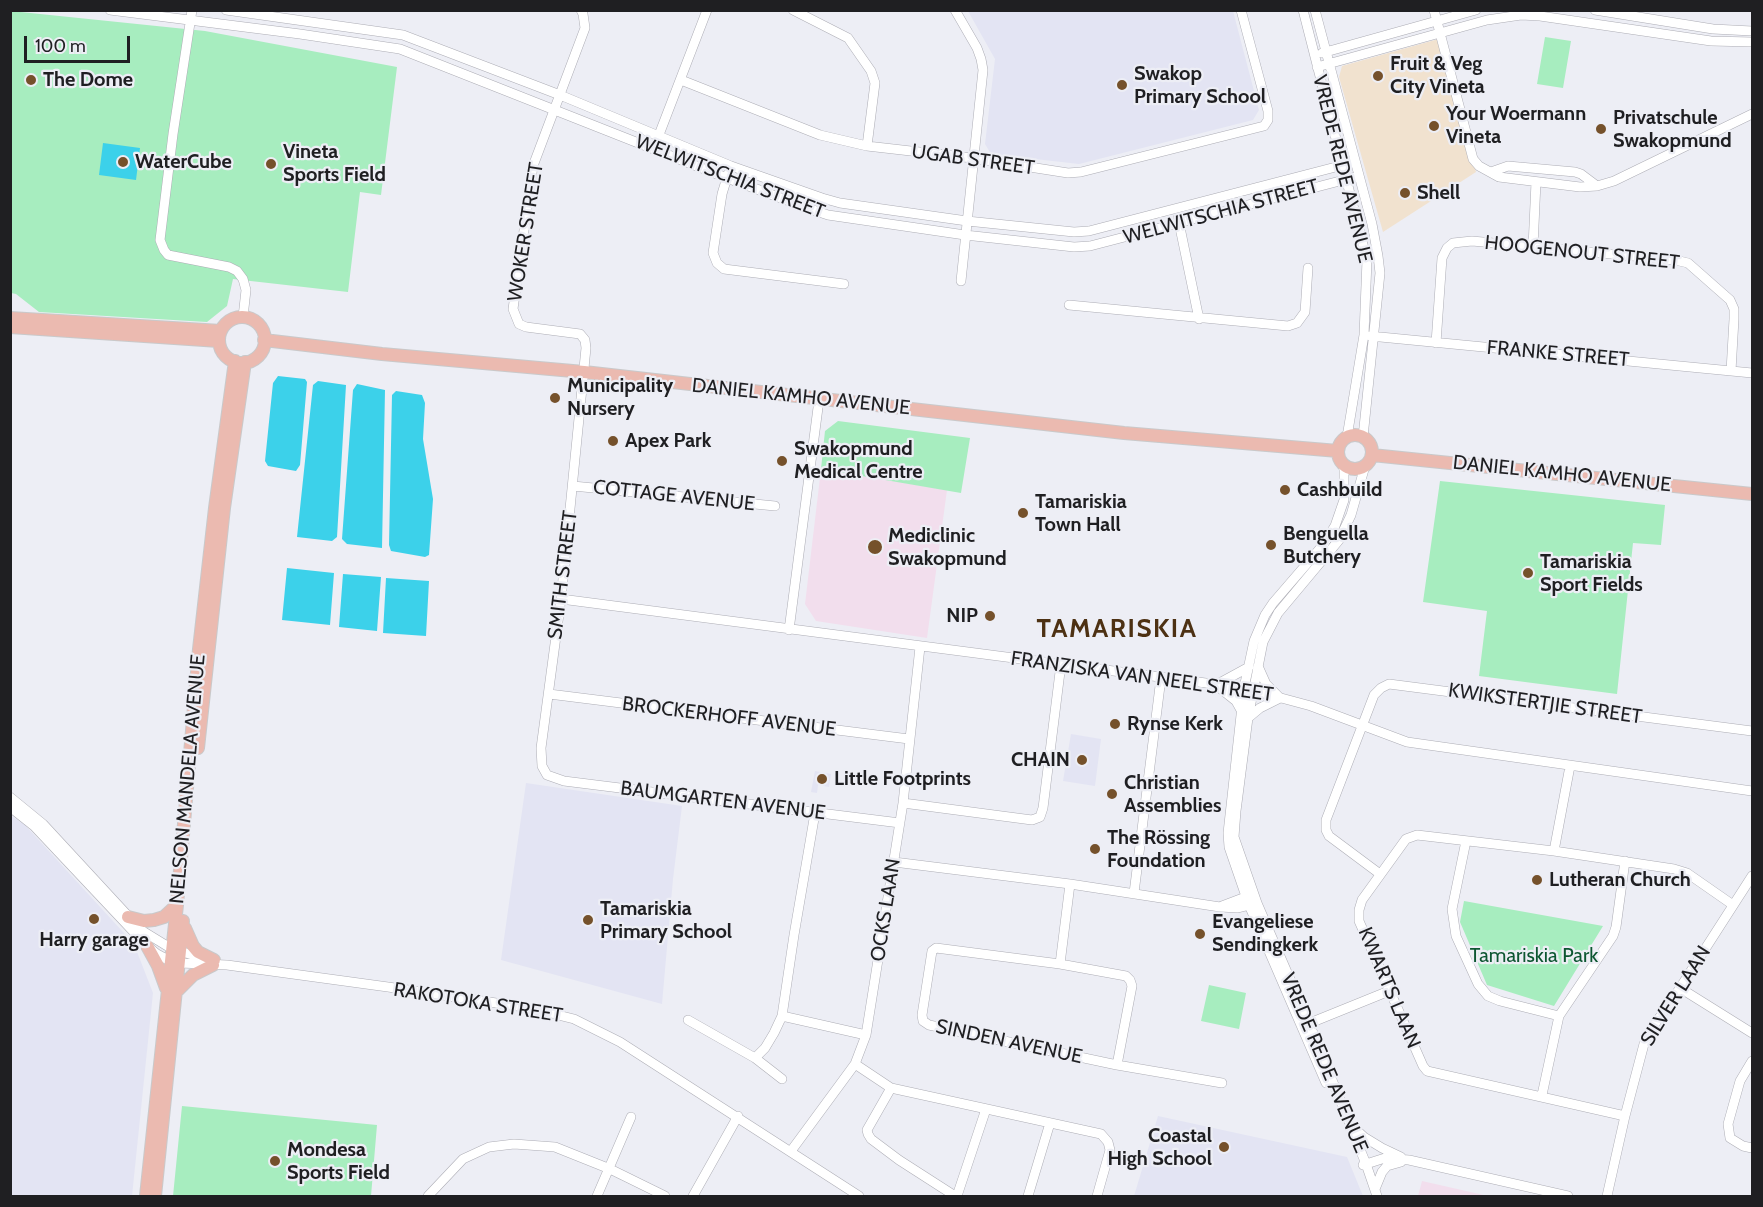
<!DOCTYPE html>
<meta charset="utf-8">
<style>
body{margin:0}
#map{position:relative;width:1763px;height:1207px;overflow:hidden;background:#edeef5;font-family:Cabin,sans-serif}
canvas{display:block}
.frame{position:absolute;inset:0;border:12px solid #1f1f22;pointer-events:none}
.scale{position:absolute;left:24px;top:36px;width:106px;height:27px;box-sizing:border-box;border:3px solid #1f1f22;border-top:0;padding-left:8px;font-size:18px;line-height:21px;white-space:nowrap;color:#1f1f22;-webkit-text-stroke:4px #edeef5;paint-order:stroke}
</style>
<div id="map">
<canvas width="1763" height="1207"></canvas>
<div class="frame"></div>
<div class="scale">100 m</div>
</div>
<script>
const g = document.querySelector('canvas').getContext('2d');
g.lineJoin = 'round';
function fill(path, color) { g.fillStyle = color; g.fill(path, 'evenodd'); }
const poly = rows => new Path2D(rows.map(r => 'M' + r).join(''));
function trace(path, color, width, dash) { g.strokeStyle = color; g.lineWidth = width; g.lineCap = dash ? 'butt' : 'round'; g.setLineDash(dash || []); g.stroke(path); }
function write(font, color, halo, rows, align = 'center') {
  g.font = font + ' Cabin,sans-serif'; g.lineWidth = 4.5; g.setLineDash([]); g.textBaseline = 'middle'; g.strokeStyle = halo; g.fillStyle = color; for (const [text, x, y, turn = 0] of rows) {
    g.save(); g.translate(x, y); g.rotate((+turn || 0) * Math.PI / 180); g.textAlign = isNaN(turn) ? turn : align; if (halo) g.strokeText(text, 0, 0); g.fillText(text, 0, 0); g.restore();
  }
}
fill(poly([
 [1442,38,1476,172,1383,232,1339,77,1342,66]
]), '#f1e2cf');
fill(poly([
 [968,11,1233,11,1259,110,1253,120,1079,164,991,154,985,144,995,59],
 [1071,734,1101,739,1095,786,1063,781],
 [815,771,831,774,829,787,818,785,817,793,811,792],
 [526,783,682,806,673,879,662,1004,501,960],
 [10,815,25,825,134,944,153,993,132,1196,11,1196],
 [1158,1116,1347,1157,1363,1196,1134,1196]
]), '#e3e4f3');
fill(poly([
 [821,469,947,490,927,638,816,621,805,604],
 [1422,1181,1488,1196,1418,1196]
]), '#f2deed');
fill(poly([
 [11,11,205,31,397,67,381,195,360,192,348,292,233,279,227,306,207,322,39,312,16,294,11,293],
 [1545,37,1571,41,1563,88,1537,84],
 [838,421,970,438,961,493,821,469,825,431],
 [1440,481,1665,505,1661,545,1633,543,1617,694,1479,676,1487,611,1423,602],
 [1464,901,1603,926,1554,1006,1487,985,1460,922],
 [1209,985,1246,993,1239,1029,1201,1021],
 [182,1106,377,1125,371,1196,173,1196]
]), '#a7edbf');
fill(poly([
 [103,143,140,148,136,180,99,175],
 [278,376,305,379,307,382,300,465,296,471,268,466,265,461,273,383],
 [318,381,346,385,337,537,332,541,297,537,313,385],
 [357,384,385,390,382,548,347,544,342,539,353,390],
 [396,391,422,395,425,403,423,439,433,499,429,555,425,557,391,551,389,545,392,395],
 [287,568,334,573,330,625,282,620],
 [343,574,381,577,377,631,339,627],
 [386,578,429,581,426,636,383,633]
]), '#3cd1ea');
const minor = poly([
 [110,10,300,34,400,49,727,178,816,211,828,215,965,235,1074,247,1090,246,1359,176],
 [192,10,173,134,160,240,164,250,168,255,229,267,237,271,243,279,246,290,243,317],
 [226,10,403,35,560,95,731,166,822,198,840,203,967,221,1074,232,1089,231,1355,162],
 [581,10,583,14,585,28,533,166,513,309,519,324,526,327,580,334,585,340,586,348,561,599,541,748,542,766,547,775,564,781,900,823],
 [793,10,848,38,871,71,875,83,867,146],
 [955,10,977,48,981,59,983,70,961,281],
 [1303,10,1367,260,1364,335,1347,437],
 [1315,10,1372,224,1378,256,1380,273,1363,437],
 [1434,10,1473,159,1479,166,1499,177,1580,187,1597,186,1614,181,1752,114],
 [1595,10,1713,29,1752,31],
 [1322,53,1476,10],
 [1317,67,1487,20,1521,15,1540,16,1711,41,1752,42],
 [681,80,820,135,867,146,972,158,1068,173,1081,172,1264,126,1268,120,1268,111,1241,10],
 [657,140,707,10],
 [1491,172,1508,166,1575,172,1581,174,1597,186],
 [728,174,722,194,713,253,717,263,724,269,844,284],
 [1178,218,1199,319],
 [1533,247,1536,182],
 [1069,305,1288,326,1297,323,1305,312,1308,268],
 [1370,336,1752,373],
 [1436,343,1442,258,1447,248,1453,243,1472,241,1675,260,1688,263,1730,300,1734,309,1734,319,1731,371],
 [1365,466,1351,515,1339,540,1278,613,1263,642,1248,718,1236,811,1234,837,1257,903,1309,1023,1366,1164,1377,1196],
 [573,486,775,506],
 [561,599,1244,688,1311,706,1407,742,1752,791],
 [789,630,819,400],
 [549,694,909,739],
 [1241,710,1236,701,1216,685,1249,667],
 [1248,718,1260,708,1280,698,1266,684,1258,666],
 [10,797,43,824,141,930,172,949,203,958],
 [903,803,1032,820,1040,817,1043,808,1061,664],
 [10,807,34,826,147,946,157,954,170,961,180,963,227,965,388,987,530,1008,574,1019,620,1042,859,1196],
 [1466,841,1452,909,1456,936,1478,984,1488,996,1500,1001,1559,1016],
 [1554,851,1570,766],
 [894,862,1070,884,1220,907,1238,908,1254,904],
 [1380,874,1329,836,1326,830,1326,820,1374,695,1381,688,1389,684,1752,731],
 [1070,884,1060,964,936,948,932,951,922,1015,923,1021,929,1025,1117,1065,1222,1083],
 [1134,893,1161,678],
 [1222,906,1251,895],
 [1060,964,1126,976,1130,980,1132,986,1117,1065],
 [1680,988,1752,1033],
 [782,1016,866,1035],
 [688,1020,755,1058,765,1048,774,1033,782,1016,794,935,815,813],
 [1305,1025,1389,991],
 [755,1058,782,1079],
 [1752,1061,1740,1081,1728,1124,1730,1138,1743,1146,1752,1148],
 [855,1064,891,1088,1101,1134,1108,1142,1110,1150,1097,1196],
 [1326,1083,1249,905,1229,847,1228,833,1244,688,1254,641,1265,615,1273,603,1323,545,1335,526,1344,500,1344,465],
 [891,1088,867,1130,868,1134,871,1139,899,1160,955,1196],
 [1542,1095,1559,1016,1613,936,1616,927,1625,861],
 [1625,1116,1427,1071,1423,1066,1359,921,1359,910,1362,900,1406,839,1417,835,1554,851,1674,869,1687,873,1733,905],
 [1352,1126,1364,1137,1382,1148,1401,1157],
 [791,1151,855,1064,866,1035,903,803,920,647],
 [1363,1165,1385,1158,1409,1160,1568,1196],
 [1375,1189,1382,1172,1387,1166,1401,1162],
 [428,1196,463,1159,489,1147,514,1144,555,1147,610,1169,665,1196],
 [597,1196,631,1117],
 [693,1196,738,1116],
 [957,1196,986,1109],
 [1028,1196,1050,1123],
 [1607,1196,1625,1116,1644,1044,1650,1031,1680,988,1752,876]
]);
const major = poly([
 '219 340a23 23 0 1 1 46 0a23 23 0 1 1-46 0Z',
 [10,318,221,331],
 [10,327,219,341],
 [264,340,382,354,584,372,1124,433,1338,451],
 '1338 452a17 17 0 1 1 34 0a17 17 0 1 1-34 0Z',
 [1372,455,1752,494],
 [198,748,224,508,245,362],
 [128,917,144,921,154,920,164,917,177,905],
 [185,928,193,946,198,952,214,960],
 [147,946,158,966,166,988],
 [178,990,193,975,213,965],
 [146,1196,177,905,199,649,215,508,235,361],
 [155,1196,183,921]
]);
trace(minor, '#adadb5', 10);
trace(major, '#c9c9ca', 14);
trace(minor, '#fff', 9);
trace(major, '#ebbab0', 12);
for (const [x, y, r, color] of [
 [1378,76,6,"#75512b"],
 [31,80,6,"#75512b"],
 [1122,85,6,"#75512b"],
 [1434,126,6,"#75512b"],
 [1601,129,6,"#75512b"],
 [123,162,6,"#75512b"],
 [271,164,6,"#75512b"],
 [1405,193,6,"#75512b"],
 [555,398,6,"#75512b"],
 [613,441,6,"#75512b"],
 [782,461,6,"#75512b"],
 [1285,490,6,"#75512b"],
 [1023,513,6,"#75512b"],
 [1271,545,6,"#75512b"],
 [875,547,8,"#75512b"],
 [1528,573,6,"#75512b"],
 [990,616,6,"#75512b"],
 [1115,724,6,"#75512b"],
 [1082,760,6,"#75512b"],
 [822,779,6,"#75512b"],
 [1112,794,6,"#75512b"],
 [1095,849,6,"#75512b"],
 [1537,880,6,"#75512b"],
 [94,919,6,"#75512b"],
 [588,920,6,"#75512b"],
 [1200,934,6,"#75512b"],
 [1224,1147,6,"#75512b"],
 [275,1161,6,"#75512b"]
]) { const dot = new Path2D(); dot.arc(x, y, r, 0, 2 * Math.PI); g.fillStyle = color; g.fill(dot); trace(dot, '#edeef5', 2); }
write('bold 20px', '#1f1f22', '#edeef5', [
 ["Fruit & Veg",1390,64],
 ["City Vineta",1390,87],
 ["Swakop",1134,74],
 ["Primary School",1134,97],
 ["The Dome",43,80],
 ["Your Woermann",1446,114],
 ["Vineta",1446,137],
 ["Privatschule",1613,118],
 ["Swakopmund",1613,141],
 ["Vineta",283,152],
 ["Sports Field",283,175],
 ["WaterCube",135,162],
 ["Shell",1417,193],
 ["Municipality",567,386],
 ["Nursery",567,409],
 ["Apex Park",625,441],
 ["Swakopmund",794,449],
 ["Medical Centre",794,472],
 ["Cashbuild",1297,490],
 ["Tamariskia",1035,502],
 ["Town Hall",1035,525],
 ["Benguella",1283,534],
 ["Butchery",1283,557],
 ["Mediclinic",888,536],
 ["Swakopmund",888,559],
 ["Tamariskia",1540,562],
 ["Sport Fields",1540,585],
 ["NIP",978,616,"right"],
 ["Rynse Kerk",1127,724],
 ["CHAIN",1070,760,"right"],
 ["Little Footprints",834,779],
 ["Christian",1124,783],
 ["Assemblies",1124,806],
 ["The Rössing",1107,838],
 ["Foundation",1107,861],
 ["Lutheran Church",1549,880],
 ["Tamariskia",600,909],
 ["Primary School",600,932],
 ["Evangeliese",1212,922],
 ["Sendingkerk",1212,945],
 ["Harry garage",94,940,"center"],
 ["Coastal",1212,1136,"right"],
 ["High School",1212,1159,"right"],
 ["Mondesa",287,1150],
 ["Sports Field",287,1173]
], 'left');
write('20px', '#1f1f22', '#edeef5', [
 ["UGAB STREET",973,160,8],
 ["VREDE REDE AVENUE",1342,169,76],
 ["WELWITSCHIA STREET",730,177,21],
 ["WELWITSCHIA STREET",1221,212,-15],
 ["WOKER STREET",526,232,-81],
 ["HOOGENOUT STREET",1582,253,6],
 ["FRANKE STREET",1558,354,5],
 ["DANIEL KAMHO AVENUE",801,397,6],
 ["DANIEL KAMHO AVENUE",1562,474,6],
 ["COTTAGE AVENUE",674,496,6],
 ["SMITH STREET",563,575,-83],
 ["FRANZISKA VAN NEEL STREET",1142,677,8],
 ["KWIKSTERTJIE STREET",1545,704,8],
 ["BROCKERHOFF AVENUE",729,717,7],
 ["NELSON MANDELA AVENUE",188,779,-85],
 ["BAUMGARTEN AVENUE",723,801,7],
 ["OCKS LAAN",886,910,-81],
 ["KWARTS LAAN",1389,988,67],
 ["SILVER LAAN",1676,996,-58],
 ["RAKOTOKA STREET",478,1003,9],
 ["SINDEN AVENUE",1009,1042,12],
 ["VREDE REDE AVENUE",1324,1063,67]
]);
write('20px', '#0c5631', '#edeef5', [
 ["Tamariskia Park",1534,956]
]);
g.letterSpacing = '1.5px';
write('bold 26px', '#4d3113', '#edeef5', [
 ["TAMARISKIA",1117,629]
]);
g.letterSpacing = '0px';
</script>
